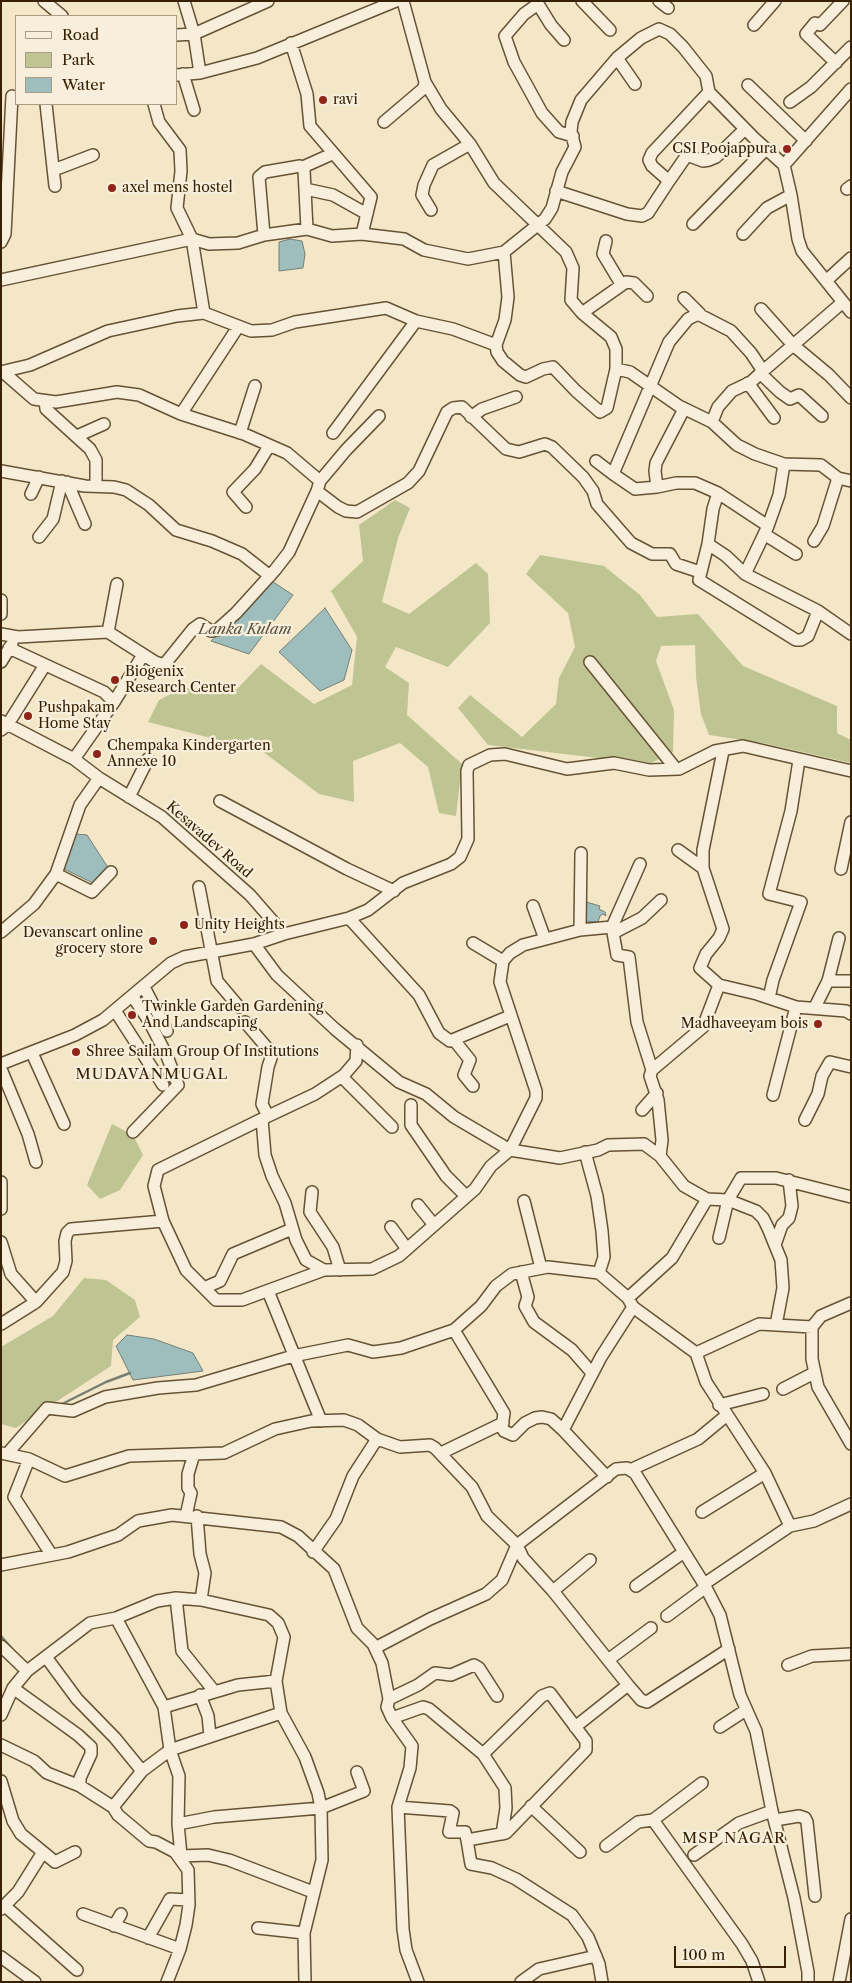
<!DOCTYPE html>
<style>
body{margin:0}
#map{position:relative;width:852px;height:1983px;overflow:hidden;background:#f3e7c8;font-family:"Libre Caslon Text",serif}
canvas{display:block}
.frame{position:absolute;inset:0;border:2px solid #372003;pointer-events:none}
.legend{position:absolute;left:15px;top:15px;width:162px;height:90px;box-sizing:border-box;background:#f7efdb;border:1px solid #aa9c85;margin:0;padding:6px 9px;list-style:none;font-size:15px;color:#372003}
.legend li{display:flex;align-items:center;gap:10px;height:25px}
.legend b{width:25px;border:1px solid #aa9c85}
.scale{position:absolute;left:674px;top:1946px;width:112px;height:22px;box-sizing:border-box;border:2px solid #372003;border-top:0;padding-left:6px;font-size:15px;line-height:18px;white-space:nowrap;color:#372003;-webkit-text-stroke:4px #f7efdb;paint-order:stroke}
</style>
<div id="map">
<canvas width="852" height="1983"></canvas>
<div class="frame"></div>
<ul class="legend">
<li><b style="height:6px;background:#f7efdb"></b>Road</li>
<li><b style="height:14px;background:#bfc493"></b>Park</li>
<li><b style="height:14px;background:#9ebebe"></b>Water</li>
</ul>
<div class="scale">100 m</div>
</div>
<script>
const g = document.querySelector('canvas').getContext('2d');
g.lineJoin = 'round';
function fill(path, color) { g.fillStyle = color; g.fill(path, 'evenodd'); }
const poly = rows => new Path2D(rows.map(r => 'M' + r).join(''));
function trace(path, color, width, dash) { g.strokeStyle = color; g.lineWidth = width; g.lineCap = dash ? 'butt' : 'round'; g.setLineDash(dash || []); g.stroke(path); }
function write(font, color, halo, rows, align = 'center') {
  g.font = font + ' "Libre Caslon Text",serif'; g.lineWidth = 4.5; g.setLineDash([]); g.textBaseline = 'middle'; g.strokeStyle = halo; g.fillStyle = color; for (const [text, x, y, turn = 0] of rows) {
    g.save(); g.translate(x, y); g.rotate((+turn || 0) * Math.PI / 180); g.textAlign = isNaN(turn) ? turn : align; if (halo) g.strokeText(text, 0, 0); g.fillText(text, 0, 0); g.restore();
  }
}
fill(poly([
 [395,500,410,508,398,538,382,602,409,614,476,563,488,574,490,623,448,667,396,647,385,667,409,683,407,715,462,764,456,816,439,813,428,767,400,743,353,761,354,802,319,794,262,751,148,722,159,700,183,688,237,689,261,664,314,704,352,685,357,637,331,591,363,561,359,525],
 [540,555,604,566,640,595,657,617,698,614,743,666,837,706,837,733,851,740,851,763,763,743,709,735,701,714,696,677,695,645,661,646,656,661,674,710,673,752,649,764,488,745,458,708,470,695,522,737,556,704,559,678,575,647,568,613,526,574],
 [112,1124,133,1135,143,1155,120,1190,100,1199,87,1185],
 [84,1278,106,1280,135,1300,140,1317,113,1340,111,1366,16,1428,1,1424,1,1347,53,1316]
]), '#bfc493');
const water = poly([
 [290,239,302,241,305,254,303,268,279,271,279,242,290,239],
 [270,580,293,595,249,654,211,641,270,580],
 [325,608,352,650,344,680,320,691,279,652,325,608],
 [76,834,87,835,109,869,97,885,62,868,70,843,76,834],
 [583,901,600,906,599,909,605,912,606,916,603,914,600,916,598,922,582,921,576,918,574,908,583,901],
 [127,1335,154,1339,193,1353,203,1371,133,1380,116,1346,127,1335]
]);
fill(water, '#9ebebe');
trace(water, '#757f73', 1);
trace(poly([
 [58,1406,106,1382,130,1373],
 [1,1636,13,1650]
]), '#757f73', 2.5);
const minor = poly([
 [44,1,62,16],
 [184,1,194,34,200,73],
 [403,1,425,82,441,109,470,144,494,183,566,252,573,268,571,300,582,313,611,337,616,349,616,369],
 [537,1,538,4,524,14,505,36,514,62,542,113,559,132,573,136],
 [582,1,610,30],
 [659,1,668,8],
 [538,4,551,25,564,40],
 [754,25,775,1],
 [176,35,194,34,268,1],
 [291,43,307,94,310,126,371,197,362,234],
 [617,58,635,84],
 [836,63,806,34,815,23,820,25,843,1],
 [183,74,194,110],
 [176,75,200,73,257,58,396,1],
 [748,85,806,141],
 [790,102,811,87,851,47],
 [46,104,55,186],
 [154,104,159,122,180,150,181,171,177,208,192,239,204,313],
 [384,122,424,88,425,82],
 [784,165,791,195,798,239,802,251,851,312],
 [784,165,851,89],
 [53,166,59,168,93,155],
 [303,167,332,154],
 [669,181,687,155,703,161,709,160,716,157,745,129],
 [305,189,333,195,367,214],
 [847,189,851,186],
 [556,191,627,214,642,216,648,213,669,181,652,166,649,160,652,153,709,92],
 [431,210,422,195,424,185,433,165,470,144],
 [693,224,766,149],
 [743,234,767,208,791,195],
 [264,235,259,177,265,172,300,166,304,170,307,229],
 [606,241,603,254,621,284],
 [1,242,5,234,12,96],
 [504,252,508,297,505,320,496,345,497,352,503,361,520,375,526,377,543,369,553,367,576,391,600,412,607,408,616,369,630,372,679,406,712,422,737,445,755,454,784,464,779,495,768,526,745,574,818,611,851,634],
 [1,280,192,239,209,244,238,243,264,235,307,229,332,236,362,234,404,239,424,250,468,259,504,252,545,219,552,208,562,172,575,147,571,132,572,122,581,100,617,58,641,38,659,29,670,34,683,47,706,76,709,92,754,138,784,165],
 [827,280,851,258],
 [684,298,700,314],
 [761,309,793,345,829,375,851,398],
 [582,313,626,282,634,283,647,296],
 [1,372,30,365,108,331,177,316,204,313,251,331,272,330,295,322,386,308,416,321,453,329,496,345],
 [3,372,34,399,56,402,117,392,139,395,181,414,244,434,287,453,320,481,317,491,338,507,346,511,357,512,408,483,419,471,447,412,453,408,462,407,506,449,519,452,545,444,552,447,583,477,593,491,597,504,631,543,652,554,670,554,676,564,700,572],
 [760,373,780,392,790,399,799,395,822,416],
 [748,383,774,418],
 [45,401,46,409,90,449,96,460,96,486],
 [684,409,656,463,655,471,657,487,676,483,695,483,718,493,768,526],
 [181,414,238,327],
 [471,417,482,409,516,397],
 [712,422,718,407,732,391,751,382,763,371],
 [240,433,255,386],
 [333,433,416,321],
 [77,436,104,424],
 [596,461,613,474],
 [784,464,821,465,838,478,851,481],
 [1,471,85,486,114,487,126,490,149,505,176,530,212,541,242,554,270,576],
 [320,481,346,450,379,416],
 [67,482,85,524],
 [657,487,635,489,613,474,669,342,688,319,698,314,731,331,751,353,763,371,843,302],
 [31,494,39,477],
 [246,507,233,492,255,469,269,446],
 [764,534,796,554],
 [39,537,53,519,62,481],
 [814,541,823,526,838,478],
 [708,544,713,509,718,493],
 [745,574,726,556,708,544,699,580,796,640,801,640,808,636,818,611],
 [1,600,1,614],
 [108,632,117,584],
 [1,634,18,637,108,632,155,662,164,665,193,629,200,624,211,631,217,630,236,613,275,570,289,552,317,491],
 [9,648,104,692,114,702,74,759],
 [1,662,12,644],
 [590,662,676,769],
 [114,702,143,655],
 [1,721,74,759,99,778,162,817,250,895,284,934],
 [1,730,8,724,45,665],
 [129,797,148,759],
 [220,801,347,869,394,891],
 [678,850,703,868],
 [841,869,851,822],
 [56,874,80,805,99,778],
 [199,887,217,981,239,1007],
 [533,906,545,939],
 [349,918,419,995,439,1033,450,1041,510,1016],
 [612,927,640,864],
 [580,930,581,853],
 [1,932,34,904,56,874,92,892,111,872],
 [613,933,642,918,661,900],
 [473,943,503,961],
 [254,944,277,975,335,1029,399,1082,426,1094,454,1117,510,1150,560,1158,598,1150,608,1145,644,1144,660,1156,684,1186,707,1199,728,1200,756,1211,763,1218,768,1228,781,1260,783,1288,776,1325],
 [828,981,851,981],
 [719,985,757,994,796,1007,846,1011,851,1014],
 [144,987,167,1031],
 [133,997,149,1021,167,1056,178,1085,133,1132],
 [769,998,773,980,801,902,769,894,791,811,799,760],
 [815,1007,828,981,839,938],
 [116,1012,163,1085],
 [245,1022,268,1049,271,1058,268,1067,262,1104,268,1116],
 [454,1040,470,1060,464,1075,473,1086],
 [357,1045,356,1061,344,1075,315,1094,262,1119,265,1155,272,1176,285,1203,296,1240,306,1260,324,1270,372,1269,399,1256,475,1189,491,1166,510,1150,536,1098,536,1091,500,982,503,961,510,953,523,945,580,930,612,927,617,955,629,957,637,1022,652,1070],
 [32,1053,64,1124],
 [1,1064,75,1035,103,1020,171,963,184,957,254,944,284,934,349,918,368,910,403,883,451,864,460,857,468,839,467,771,469,765,490,755,505,754,567,769,614,763,649,770,679,769,715,751,743,746,851,771],
 [1,1069,28,1134,36,1162],
 [342,1077,392,1127],
 [773,1095,796,1007],
 [411,1105,411,1125,446,1176,466,1196],
 [642,1110,657,1093],
 [262,1119,158,1170,154,1186,163,1221,186,1270,216,1300,242,1300,324,1270],
 [805,1120,818,1094,822,1076,830,1062,851,1067],
 [585,1152,597,1196,602,1231,604,1257,599,1273,628,1298,633,1307,601,1357,563,1430,607,1477],
 [660,1156,662,1140,658,1100,650,1076,652,1070,703,1027,719,985,700,968,706,954,719,938,723,929,703,868,703,850,723,751],
 [1,1182,1,1209],
 [312,1192,310,1212,333,1247,340,1270],
 [524,1201,541,1268],
 [418,1205,434,1225],
 [391,1227,407,1249],
 [719,1238,728,1200,741,1178,776,1178,851,1197],
 [1,1242,11,1274,36,1302,1,1324],
 [775,1245,782,1225,789,1218,792,1206,789,1180],
 [521,1272,528,1297,525,1306,534,1322,572,1350,592,1373],
 [204,1288,220,1281,233,1254,292,1229],
 [268,1291,321,1421],
 [628,1298,672,1258,707,1199],
 [36,1302,63,1272,66,1261,65,1241,67,1233,71,1229,163,1221],
 [633,1307,696,1353],
 [812,1327,812,1359,818,1387,851,1444],
 [454,1330,504,1413,502,1427,504,1431,513,1435,525,1423,535,1418,542,1417,551,1419,563,1430],
 [783,1389,814,1373],
 [719,1405,763,1394],
 [1,1453,29,1459,65,1476,129,1456,224,1453,275,1429,311,1421,344,1420,358,1425,377,1439,400,1447,430,1445,435,1448,472,1487,487,1516,517,1545,616,1469,627,1468,635,1473,704,1584,720,1615,740,1695,756,1731,772,1811,794,1898,808,1972,808,1982],
 [441,1453,503,1423],
 [7,1454,47,1408,73,1411,105,1397,158,1388,196,1385,293,1356,348,1345,373,1352,401,1348,454,1330,481,1306,496,1286,512,1274,548,1267,599,1273],
 [29,1459,14,1497,51,1554],
 [630,1470,698,1439,727,1415],
 [702,1512,765,1473],
 [186,1516,191,1493,188,1488,188,1474,194,1454],
 [197,1516,200,1554,205,1573,201,1600],
 [790,1526,814,1521,851,1504],
 [517,1545,523,1558,553,1591,608,1660],
 [313,1552,336,1519,353,1476,377,1439],
 [1,1565,68,1552,118,1535,138,1521,172,1515,281,1527,298,1536,334,1569,357,1628,373,1644,382,1663,389,1699,387,1707,392,1718,412,1746,410,1768,398,1807,403,1929,406,1950,418,1982],
 [704,1584,790,1526,765,1473,706,1382,696,1353,759,1324,812,1327,821,1316,851,1303],
 [636,1586,684,1552],
 [553,1591,590,1560],
 [176,1598,182,1651,214,1691],
 [667,1616,706,1587],
 [116,1618,164,1707,170,1750,179,1776,178,1824,181,1855],
 [1,1646,27,1671],
 [375,1648,430,1619,486,1594,502,1580,517,1545],
 [46,1657,77,1699,115,1738,142,1771],
 [788,1665,812,1656,851,1654],
 [628,1685,608,1660,651,1628],
 [13,1688,78,1735,91,1747,91,1754,80,1778,80,1786,113,1807],
 [200,1695,208,1716,210,1736],
 [389,1699,418,1685,435,1673,451,1675,474,1665,479,1668,497,1696],
 [164,1707,238,1685,276,1681],
 [1,1715,13,1688,27,1671,90,1623,116,1618,157,1601,176,1598,201,1600,269,1615,278,1623,284,1637,276,1681,281,1713,305,1757,318,1793,321,1808,322,1860,304,1933,305,1982],
 [392,1718,423,1707,429,1709,483,1754,505,1788,506,1808,502,1834],
 [575,1727,628,1685,641,1700,647,1702,729,1649],
 [720,1727,746,1710],
 [1,1745,34,1761,47,1773,80,1786],
 [483,1754,542,1696,550,1693,586,1741,586,1750,506,1833,467,1840,471,1864,492,1868,516,1879,572,1915,588,1937,599,1964,602,1982],
 [1,1781,13,1821,21,1834,43,1852,18,1892,1,1909],
 [531,1806,580,1852],
 [398,1807,450,1811,453,1813,449,1832,465,1832,467,1840],
 [653,1820,742,1944,752,1961,759,1982],
 [775,1820,799,1816,805,1818,807,1822,815,1896],
 [178,1824,214,1817,321,1808,364,1791,357,1772],
 [606,1846,638,1822,653,1820,702,1783],
 [43,1852,55,1862,75,1852],
 [694,1855,739,1823,772,1811],
 [180,1856,208,1855,229,1860,313,1892],
 [5,1906,77,1970],
 [83,1914,180,1949],
 [114,1926,121,1914],
 [258,1928,304,1933],
 [148,1938,170,1899,189,1900],
 [1,1957,35,1982],
 [167,1982,180,1949,186,1925,189,1905,188,1870,175,1852,156,1842,149,1841,118,1815,113,1807,142,1771,170,1750,281,1713],
 [521,1982,539,1969,596,1956],
 [839,1982,851,1919]
]);
trace(minor, '#665234', 14);
trace(minor, '#f7efdb', 11);
for (const [x, y, r, color] of [
 [323,100,5,"#8f2418"],
 [787,149,5,"#8f2418"],
 [112,188,5,"#8f2418"],
 [115,680,5,"#8f2418"],
 [28,716,5,"#8f2418"],
 [97,754,5,"#8f2418"],
 [184,925,5,"#8f2418"],
 [153,941,5,"#8f2418"],
 [132,1015,5,"#8f2418"],
 [818,1024,5,"#8f2418"],
 [76,1052,5,"#8f2418"]
]) { const dot = new Path2D(); dot.arc(x, y, r, 0, 2 * Math.PI); g.fillStyle = color; g.fill(dot); trace(dot, '#f7efdb', 2); }
write('14px', '#372003', '#f7efdb', [
 ["ravi",333,100],
 ["CSI Poojappura",777,149,"right"],
 ["axel mens hostel",122,188],
 ["Biogenix",125,672],
 ["Research Center",125,688],
 ["Pushpakam",38,708],
 ["Home Stay",38,724],
 ["Chempaka Kindergarten",107,746],
 ["Annexe 10",107,762],
 ["Unity Heights",194,925],
 ["Devanscart online",143,933,"right"],
 ["grocery store",143,949,"right"],
 ["Twinkle Garden Gardening",142,1007],
 ["And Landscaping",142,1023],
 ["Madhaveeyam bois",808,1024,"right"],
 ["Shree Sailam Group Of Institutions",86,1052]
], 'left');
write('14px', '#372003', '#f7efdb', [
 ["Kesavadev Road",209,840,41]
]);
write('italic 15px', '#564f3b', '#f7efdb', [
 ["Lanka Kulam",245,630]
]);
g.letterSpacing = '1px';
write('15px', '#372003', '#f7efdb', [
 ["MUDAVANMUGAL",152,1075],
 ["MSP NAGAR",734,1839]
]);
g.letterSpacing = '0px';
</script>
